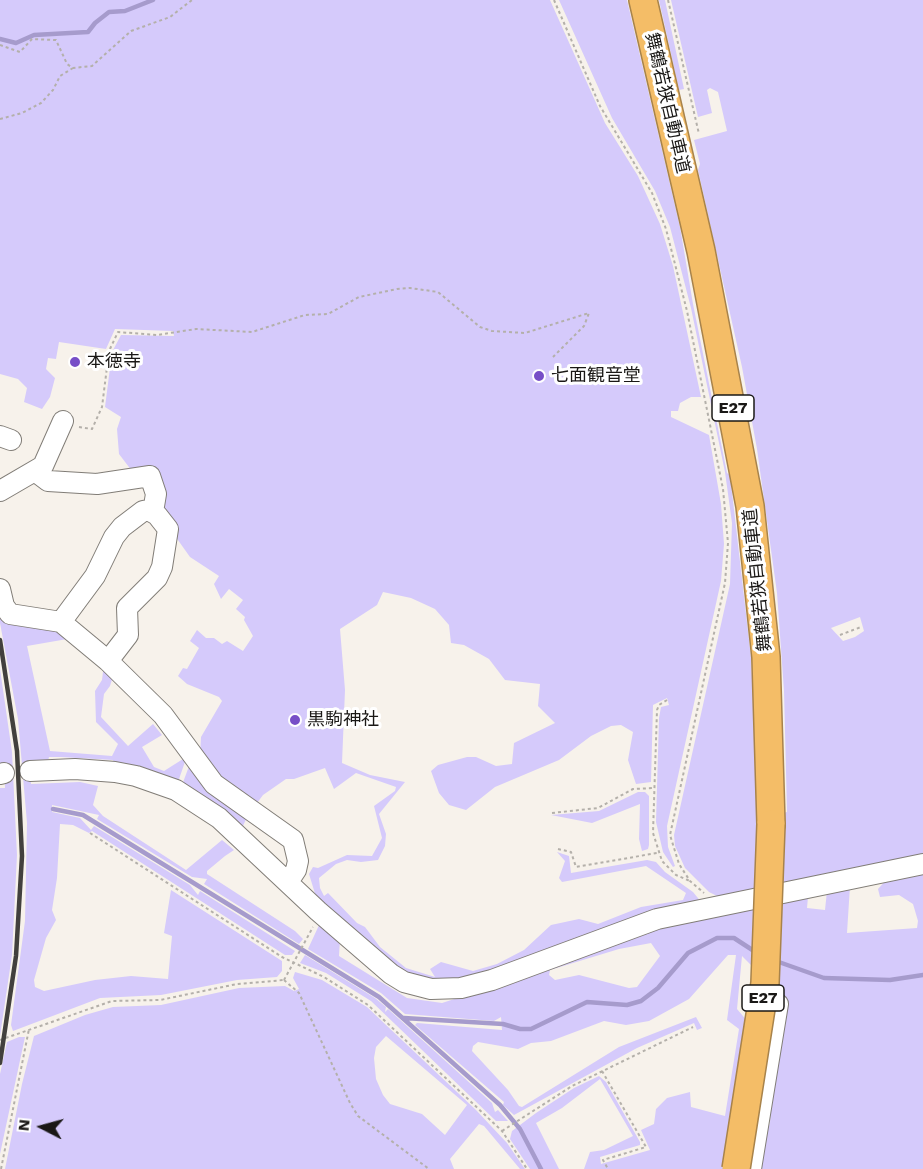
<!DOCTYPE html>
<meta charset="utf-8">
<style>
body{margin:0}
#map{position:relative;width:923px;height:1169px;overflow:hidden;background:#f7f2eb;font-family:"Work Sans",sans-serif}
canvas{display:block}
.north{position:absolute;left:12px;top:1097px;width:60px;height:60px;-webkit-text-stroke:4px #fff;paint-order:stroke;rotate:276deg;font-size:16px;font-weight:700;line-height:24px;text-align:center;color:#1a1816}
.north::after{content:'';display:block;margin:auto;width:21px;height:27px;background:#1a1816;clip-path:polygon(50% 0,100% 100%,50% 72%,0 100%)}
</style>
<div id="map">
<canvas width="923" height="1169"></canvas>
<div class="north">N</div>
</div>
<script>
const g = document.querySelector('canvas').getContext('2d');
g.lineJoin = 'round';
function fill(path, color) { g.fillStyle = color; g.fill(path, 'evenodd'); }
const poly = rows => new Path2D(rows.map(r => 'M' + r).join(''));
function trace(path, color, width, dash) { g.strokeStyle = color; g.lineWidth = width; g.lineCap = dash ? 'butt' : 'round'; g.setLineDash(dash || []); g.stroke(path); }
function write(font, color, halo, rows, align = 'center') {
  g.font = font + ' "Work Sans","Noto Sans JP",sans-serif'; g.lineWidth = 6; g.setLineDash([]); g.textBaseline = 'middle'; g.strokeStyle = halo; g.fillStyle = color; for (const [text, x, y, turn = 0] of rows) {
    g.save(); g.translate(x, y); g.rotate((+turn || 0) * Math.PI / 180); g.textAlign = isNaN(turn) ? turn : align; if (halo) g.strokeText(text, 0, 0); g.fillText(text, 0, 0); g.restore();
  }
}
fill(poly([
 [0,0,550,0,605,123,638,176,660,224,673,266,701,397,691,397,680,403,678,411,671,411,671,417,709,435,721,504,724,544,721,581,667,826,668,847,675,866,673,867,663,852,656,822,659,718,661,707,669,705,667,698,653,705,651,782,636,784,628,760,633,732,621,725,611,726,591,736,559,760,495,787,466,810,449,805,439,793,431,771,438,765,467,757,476,757,496,766,512,764,514,743,555,723,538,706,540,684,505,680,489,659,464,645,451,643,449,625,435,609,411,598,383,592,377,605,340,629,345,690,342,763,370,775,405,782,379,814,386,834,385,846,378,860,361,862,347,860,336,864,319,878,320,888,324,896,328,893,357,923,365,927,380,947,406,968,435,977,430,969,441,962,473,971,497,964,524,950,551,925,579,919,598,924,641,907,683,900,686,893,646,866,562,882,559,878,565,861,557,852,569,856,571,873,647,860,656,862,665,872,693,892,702,903,490,974,446,983,405,976,317,900,309,874,313,867,318,868,347,855,372,856,382,838,374,806,395,791,396,787,356,773,334,789,325,768,294,779,286,779,263,795,254,807,200,757,201,737,222,701,219,697,187,684,178,676,183,668,187,669,199,648,190,641,197,630,206,638,214,638,222,644,227,641,243,651,253,636,244,620,245,617,236,609,243,600,229,589,221,599,214,584,219,576,190,557,158,512,158,494,135,475,119,454,117,429,121,417,105,407,112,352,121,335,174,336,173,331,115,329,106,349,59,342,56,359,48,358,46,369,55,378,50,397,42,409,24,402,27,388,18,379,0,374],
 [559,0,627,0,680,227,693,304,727,473,730,475,751,657,759,812,759,889,723,899,709,892,685,868,675,846,674,835,730,584,732,523,725,472,691,308,670,227,655,191,612,118],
 [659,0,665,0,684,89,679,90],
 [671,0,923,0,923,856,783,884,783,813,787,812,784,691,777,593,757,449,742,367,698,170,700,164,694,140,727,131,718,92,710,88,707,90,712,113,698,117],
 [860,617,864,631,855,637,843,641,831,628],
 [0,606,59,626,73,638,27,646,50,751,112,756,118,744,96,722,95,691,102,680,104,664,114,673,110,686,104,694,101,717,128,746,153,724,162,735,142,747,154,767,164,771,183,759,167,730,187,756,178,782,144,769,114,763,113,760,61,757,49,757,48,761,29,761,31,784,80,782,98,786,93,805,103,816,186,870,222,840,234,850,225,856,207,871,207,874,295,931,303,939,299,944,204,884,207,879,192,877,97,819,99,815,52,805,52,812,80,818,91,830,94,826,190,885,198,895,200,891,295,951,292,955,285,955,92,831,89,833,73,825,60,824,57,878,52,910,56,920,46,938,34,980,35,987,44,991,95,980,131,976,168,979,172,936,164,933,171,890,282,961,282,971,277,977,237,980,161,995,100,998,13,1031,11,1025,25,921,27,823,18,719,0,623],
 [0,669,12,752,17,855,12,955,0,1036,0,788,5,788,4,763,0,763],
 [191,761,248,815,242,828,182,785],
 [638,792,645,792,649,796,649,845,648,849,642,851,639,839,640,804,592,823,551,815,599,811],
 [923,871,923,1169,754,1169,770,1123,773,1064,786,1023,786,1012,776,999,783,898,808,897,807,908,825,910,827,891,850,886,847,933,917,928,918,921,913,904,899,895,880,897,878,889,888,878],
 [758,903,754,968,742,956,737,1009,748,1022,723,1169,584,1169,590,1152,604,1150,633,1136,600,1079,562,1108,536,1123,559,1169,530,1169,510,1139,512,1131,536,1113,574,1088,599,1076,606,1082,640,1142,640,1145,600,1157,601,1164,650,1150,641,1130,654,1124,656,1109,667,1098,690,1092,691,1107,725,1116,739,1029,727,1020,736,955,728,955,689,999,649,1021,626,1025,604,1021,551,1041,531,1043,518,1049,478,1042,473,1046,472,1051,508,1090,519,1106,522,1107,619,1047,696,1017,702,1028,697,1030,694,1023,637,1048,514,1115,503,1105,504,1102,415,1025,417,1023,502,1030,501,1017,494,1021,405,1014,381,993,308,949,320,923,340,939,339,956,407,998,442,1003,498,985,638,932],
 [651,943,660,956,637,987,629,988,579,975,555,980,549,975,550,970,619,949],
 [305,955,375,998,386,1007,385,1012,388,1009,492,1103,495,1112,498,1110,508,1121,496,1121,371,1001,326,973,300,963],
 [295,972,322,980,367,1007,476,1110,507,1143,525,1169,520,1169,484,1126,479,1124,450,1159,454,1169,5,1169,22,1084,34,1036,85,1015,113,1007,161,1005,239,988,285,986,294,991,299,989,293,978],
 [386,1036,467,1105,445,1135,422,1114,390,1104,383,1095,376,1079,374,1058,376,1047],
 [19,1037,25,1037,0,1154,0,1074,7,1042]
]), '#d5cafb');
trace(poly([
 [0,39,16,43,34,35,88,32,95,23,109,12,125,11,153,0],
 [53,809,83,815,379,997,500,1105,520,1129,541,1169],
 [776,961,824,978,890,980,923,975],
 [404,1018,503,1024,520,1029,531,1029,587,1002,627,1005,641,1001,658,988,688,953,717,938,734,938,757,953]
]), '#a69bcc', 4.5);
const minor = poly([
 [0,436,11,440],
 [36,472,48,481,97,484,150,476,156,494,153,512],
 [0,491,43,466,63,421],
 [0,589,4,606,10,614,61,622,108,661,163,715,214,784,293,840,298,861,296,870,288,882],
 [61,622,95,576,114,537,122,527,143,511,148,510,157,515,168,529,162,567,157,578,127,608,128,635,108,661],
 [30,771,75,769,115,772,136,776,176,790,219,818,318,911,391,974,404,982,431,989,461,988,492,980,657,919,923,864],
 [0,774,4,773],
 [751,1169,778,1004]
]);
const highway = poly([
 [643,0,701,251,750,506,766,657,771,824]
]);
trace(minor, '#817d77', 22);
trace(highway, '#a8834b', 30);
trace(poly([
 [554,0,600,106,652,193,666,229,687,311,723,489,728,543,725,583,670,835,679,864,690,881,704,893],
 [668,0,699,134],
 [0,45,20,52,32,39,56,40,67,64,73,68,92,66,131,31,170,17,192,0],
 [0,119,22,113,41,103,53,90,60,76,73,68],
 [79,427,92,429,102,407,109,351,118,332,157,335,196,329,252,332,305,315,328,314,359,297,397,289,410,288,438,292,480,327,492,331,525,333,589,313,584,326,553,357],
 [840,635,861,627],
 [667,700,659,705,657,710,653,833,662,861,676,875,690,881],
 [552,813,598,808,633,789,654,788],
 [90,833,282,957,324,977,368,1005,502,1131,527,1169],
 [558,849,571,852,576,867,657,853],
 [284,980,299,993,350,1103,358,1116,429,1169],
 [284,980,313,927],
 [0,1040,112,1001,160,1000,237,984,284,980],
 [602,1071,646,1147,603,1160,608,1169],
 [502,1131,572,1086,693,1027],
 [1,1169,29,1029]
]), '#b4b0aa', 2, [3, 3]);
trace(minor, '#fff', 20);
trace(highway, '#f4bd67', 27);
trace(poly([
 [0,640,17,751,22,856,16,956,0,1063]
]), '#42403d', 4.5);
const highwayBridge = poly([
 [736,1169,765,983,771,824]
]);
trace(highwayBridge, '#a8834b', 30, []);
trace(highwayBridge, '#f4bd67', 27);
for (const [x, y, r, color] of [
 [75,362,6,"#774ec7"],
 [539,376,6,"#774ec7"],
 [295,720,6,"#774ec7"]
]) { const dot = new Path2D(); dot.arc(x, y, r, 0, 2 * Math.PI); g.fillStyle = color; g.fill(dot); trace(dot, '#fff', 2); }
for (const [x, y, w] of [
 [733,408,42],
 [763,998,42]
]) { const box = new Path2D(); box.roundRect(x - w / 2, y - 13, w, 26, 4.5); g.fillStyle = '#fff'; g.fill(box); trace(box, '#1a1816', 1.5); }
write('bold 16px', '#1a1816', null, [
 ["E27",733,408],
 ["E27",763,998]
]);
write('18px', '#1a1816', '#fff', [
 ["舞鶴若狭自動車道",667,103,77],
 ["舞鶴若狭自動車道",758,580,-96]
]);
write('18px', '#1a1816', '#fff', [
 ["本徳寺",87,362],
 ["七面観音堂",551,376],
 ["黒駒神社",307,720]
], 'left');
</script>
